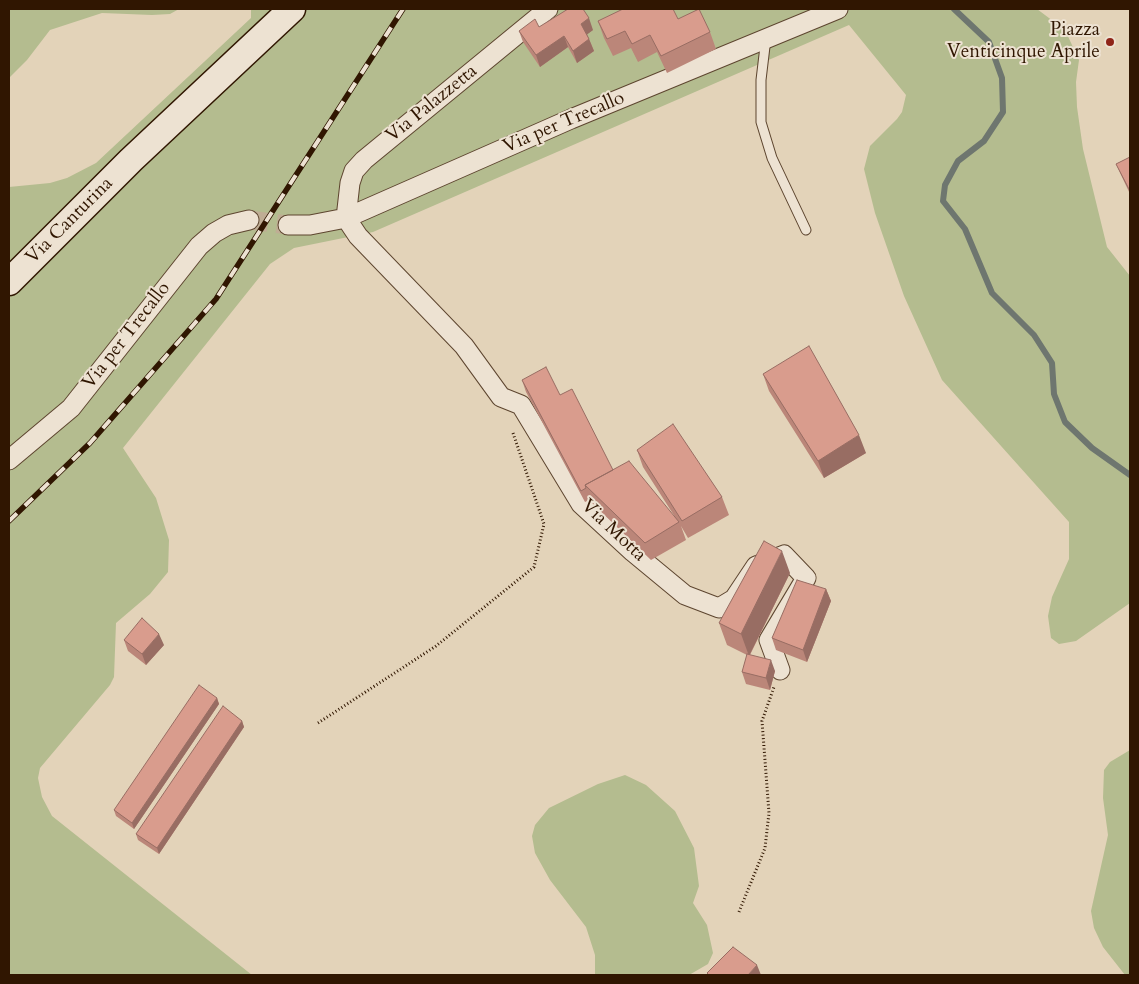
<!DOCTYPE html>
<style>
body{margin:0}
#map{position:relative;width:1139px;height:984px;overflow:hidden;background:#e3d3b9;font-family:Cardo,serif}
canvas{display:block}
.frame{position:absolute;inset:0;border:10px solid #301601;pointer-events:none}
</style>
<div id="map">
<canvas width="1139" height="984"></canvas>
<div class="frame"></div>
</div>
<script>
const g = document.querySelector('canvas').getContext('2d');
g.lineJoin = 'round';
function fill(path, color) { g.fillStyle = color; g.fill(path, 'evenodd'); }
const poly = rows => new Path2D(rows.map(r => 'M' + r).join(''));
function trace(path, color, width, dash) { g.strokeStyle = color; g.lineWidth = width; g.lineCap = dash ? 'butt' : 'round'; g.setLineDash(dash || []); g.stroke(path); }
function write(font, color, halo, rows, align = 'center') {
  g.font = font + ' Cardo,serif'; g.lineWidth = 4; g.setLineDash([]); g.textBaseline = 'middle'; g.strokeStyle = halo; g.fillStyle = color; for (const [text, x, y, turn = 0] of rows) {
    g.save(); g.translate(x, y); g.rotate((+turn || 0) * Math.PI / 180); g.textAlign = isNaN(turn) ? turn : align; if (halo) g.strokeText(text, 0, 0); g.fillText(text, 0, 0); g.restore();
  }
}
fill(poly([
 [9,9,179,9,170,14,152,15,102,13,50,30,27,60,9,78],
 [251,9,1037,9,1065,30,1079,60,1076,82,1077,107,1083,149,1107,247,1130,276,1130,603,1076,641,1059,644,1051,638,1048,616,1052,597,1069,559,1069,522,942,380,904,296,875,213,864,169,870,146,897,119,902,112,906,95,849,25,373,232,294,248,270,264,123,448,156,498,169,540,168,572,150,594,116,623,114,677,110,685,40,768,38,778,42,797,52,816,252,975,9,975,9,187,50,183,67,178,96,163,251,18],
 [1130,750,1130,975,1125,975,1103,947,1094,928,1091,911,1108,835,1103,798,1104,770,1110,762],
 [625,775,646,785,675,811,694,848,699,886,693,903,707,925,713,953,708,964,689,975,595,975,595,955,586,927,550,880,535,853,532,836,535,825,549,808,598,784]
]), '#b4bc8f');
trace(poly([
 [954,9,989,42,1002,78,1003,112,984,141,958,161,945,185,943,201,965,229,992,293,1034,335,1052,363,1054,394,1065,422,1092,448,1130,475]
]), '#6e766f', 6);
trace(poly([
 [249,220,288,225]
]), '#bfad94', 19, [19, 9]);
const service = poly([
 [766,38,761,80,761,122,772,158,806,230]
]);
const minor = poly([
 [548,9,364,160,354,171,350,183,346,218,358,236,464,346,501,397,521,405,581,504,633,552,685,595,719,608,734,599,756,566,784,555,806,578,769,640,780,670],
 [288,225,310,225,346,218,571,119,838,9],
 [9,460,71,408,199,246,214,233,228,225,249,220]
]);
const secondary = poly([
 [9,282,131,160,292,9]
]);
trace(service, '#5d452f', 11);
trace(minor, '#5d452f', 21);
trace(secondary, '#301601', 29);
trace(poly([
 [318,723,436,646,534,567,544,524,513,433],
 [739,912,765,848,769,813,762,721,774,687]
]), '#301601', 3, [1, 2.5]);
trace(service, '#ede2d2', 9);
trace(minor, '#ede2d2', 19);
trace(secondary, '#ede2d2', 26);
const rail = poly([
 [9,521,90,443,216,299,403,9]
]);
trace(rail, '#301601', 5.5);
trace(rail, '#ede2d2', 4, [11]);
fill(poly([
 [678,19,710,32,716,49,667,73,657,52,638,62,631,48,613,56,604,38,598,21],
 [593,30,587,34,594,51,577,63,568,47,540,67,523,42,519,31],
 [1130,157,1130,194,1121,175,1116,164],
 [763,374,866,453,824,478,769,391],
 [522,380,560,395,613,470,675,517,643,467,637,450,722,497,729,515,688,538,681,526,686,540,651,560,591,502,590,500,585,502,526,392],
 [790,573,750,655,775,671,770,690,746,684,742,672,747,655,727,645,719,623],
 [826,589,831,601,807,662,776,650,772,638],
 [124,640,164,645,146,665,128,651],
 [217,698,219,704,134,829,116,816,114,810],
 [242,721,244,727,159,854,138,840,136,834]
]), '#bb8679');
fill(poly([
 [589,18,593,30,585,36,581,24],
 [564,36,568,47,540,67,536,55],
 [589,39,594,51,577,63,573,51],
 [859,435,866,453,824,478,818,461],
 [782,551,790,573,749,656,741,634],
 [826,589,831,601,807,662,803,650],
 [159,634,164,645,146,665,142,654],
 [771,660,775,671,770,690,766,678],
 [217,698,219,704,134,829,132,823],
 [242,721,244,727,159,854,157,848],
 [757,965,761,975,748,975]
]), '#986d63');
const building = poly([
 [568,9,583,9,589,18,581,24,589,39,573,51,564,36,536,55,519,31,535,19,539,27,568,9],
 [623,9,673,9,678,19,699,9,710,32,661,56,650,35,632,44,625,31,607,39,598,21,623,9],
 [1130,157,1130,191,1116,164,1130,157],
 [809,346,859,435,818,461,763,374,809,346],
 [546,367,560,395,572,389,613,470,585,485,586,488,581,491,522,380,546,367],
 [673,424,722,497,682,521,637,450,673,424],
 [629,461,679,522,645,543,585,485,629,461],
 [764,541,782,551,741,634,719,623,764,541],
 [797,580,826,589,803,650,772,638,797,580],
 [142,618,159,634,142,654,124,640,142,618],
 [747,654,771,660,766,678,742,672,747,654],
 [199,685,217,698,132,823,114,810,199,685],
 [223,706,242,721,157,848,136,834,223,706],
 [733,947,757,965,748,975,709,975,707,973,733,947]
]);
fill(building, '#d99c8d');
trace(building, '#986d63', 1);
for (const [x, y, r, color] of [
 [1110,42,5,"#8f2418"]
]) { const dot = new Path2D(); dot.arc(x, y, r, 0, 2 * Math.PI); g.fillStyle = color; g.fill(dot); trace(dot, '#ede2d2', 2); }
write('19px', '#301601', '#ede2d2', [
 ["Piazza",1100,31],
 ["Venticinque Aprile",1100,53]
], 'right');
write('19px', '#301601', '#ede2d2', [
 ["Via Palazzetta",432,104,-39],
 ["Via per Trecallo",564,123,-23],
 ["Via Canturina",70,221,-45],
 ["Via per Trecallo",127,336,-52],
 ["Via Motta",613,531,43]
]);
</script>
